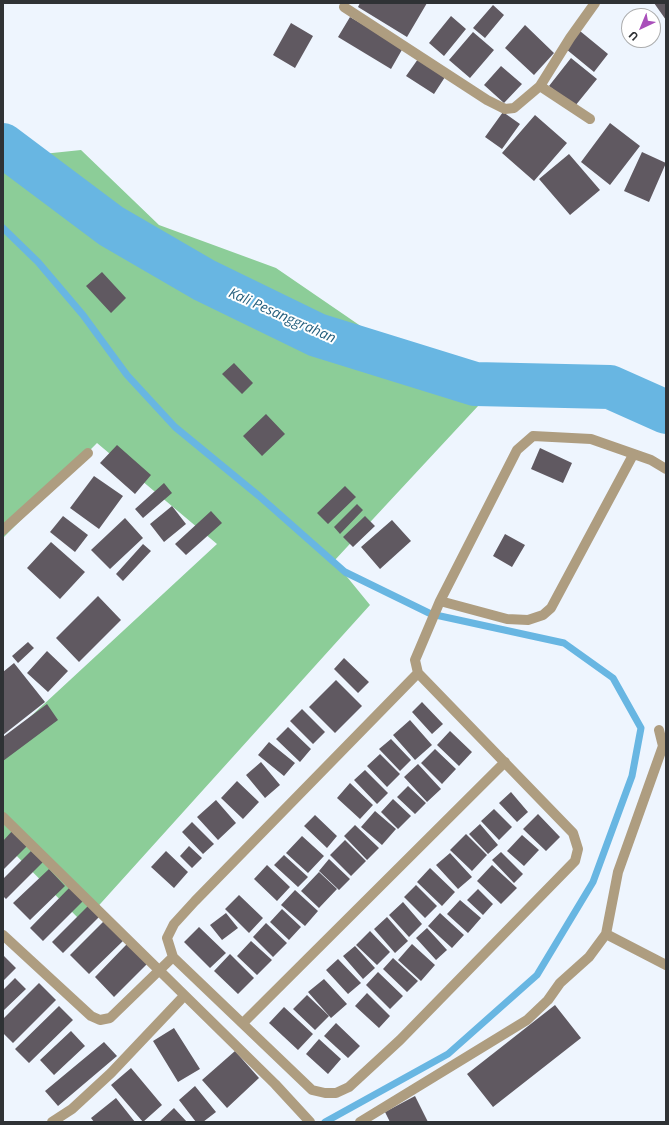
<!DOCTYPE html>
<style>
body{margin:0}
#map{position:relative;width:669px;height:1125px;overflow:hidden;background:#eef5fe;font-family:"Open Sans",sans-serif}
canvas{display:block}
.frame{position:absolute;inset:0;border:4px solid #2f3235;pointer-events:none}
.north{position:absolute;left:621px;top:8px;width:40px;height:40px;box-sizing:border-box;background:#fff;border:1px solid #acadae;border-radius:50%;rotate:224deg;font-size:11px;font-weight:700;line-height:16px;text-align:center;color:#2f3235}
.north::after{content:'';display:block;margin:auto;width:14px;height:18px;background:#a94fba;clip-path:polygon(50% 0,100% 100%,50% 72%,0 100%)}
</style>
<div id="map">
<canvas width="669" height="1125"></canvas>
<div class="frame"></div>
<div class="north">U</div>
</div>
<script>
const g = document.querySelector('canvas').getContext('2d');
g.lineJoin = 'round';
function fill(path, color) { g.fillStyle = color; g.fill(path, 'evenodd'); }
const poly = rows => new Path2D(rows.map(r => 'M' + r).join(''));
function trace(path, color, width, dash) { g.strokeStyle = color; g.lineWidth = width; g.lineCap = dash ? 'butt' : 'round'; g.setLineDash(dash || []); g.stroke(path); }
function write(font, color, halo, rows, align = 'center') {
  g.font = font + ' "Open Sans",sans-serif'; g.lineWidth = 4; g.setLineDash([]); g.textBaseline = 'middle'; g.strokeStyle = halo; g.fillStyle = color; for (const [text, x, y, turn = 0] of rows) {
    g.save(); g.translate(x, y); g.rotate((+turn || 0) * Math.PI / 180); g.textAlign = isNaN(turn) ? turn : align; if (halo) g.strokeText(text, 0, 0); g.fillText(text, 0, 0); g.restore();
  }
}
fill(poly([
 [3,146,14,157,81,150,159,225,276,268,384,342,505,377,334,561,370,605,83,923,3,842,3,742,217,544,97,443,3,538]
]), '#8ccd98');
trace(poly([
 [3,228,38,262,83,315,127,375,175,427,259,496,345,572,431,614,564,643,613,678,641,728,632,776,593,882,537,975,448,1054,325,1122]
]), '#68b6e2', 7);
trace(poly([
 [3,145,111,226,204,280,317,335,475,384,610,387,666,412]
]), '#68b6e2', 44);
fill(poly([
 [360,3,427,3,407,37,358,7],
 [654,3,666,3,666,20],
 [493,5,504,15,485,38,473,28],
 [451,16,466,29,444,56,429,43],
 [350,17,403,48,391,69,338,37],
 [291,23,313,36,295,68,273,55],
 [525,25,554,53,534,75,505,48],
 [580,31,608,54,594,72,566,49],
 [473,32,494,50,470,78,449,60],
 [571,58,597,79,575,106,549,86],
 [418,59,445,77,434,94,406,76],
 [501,66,522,84,504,103,484,85],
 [503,112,520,124,502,149,485,137],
 [535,115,567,143,534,181,502,153],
 [610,123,640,146,610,185,581,162],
 [642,152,666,163,649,202,624,191],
 [569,154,600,190,570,215,539,179],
 [102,272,126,298,111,313,86,286],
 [234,363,253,383,242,394,222,374],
 [266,414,285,434,262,456,243,436],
 [117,445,151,475,135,494,100,463],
 [540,448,572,463,563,483,531,469],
 [94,476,123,496,99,529,70,508],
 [164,483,172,493,143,518,135,509],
 [345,486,356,497,328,524,317,513],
 [357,504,363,510,340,534,334,527],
 [172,506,186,524,164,542,150,524],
 [211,511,222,523,186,555,175,544],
 [63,516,88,535,75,552,50,532],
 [365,516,375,526,353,547,343,537],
 [125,518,143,538,110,569,91,550],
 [392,520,411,541,380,569,361,547],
 [505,534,525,545,512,567,493,556],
 [51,542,85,572,60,599,27,568],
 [143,544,151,551,123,581,116,574],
 [98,596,121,620,79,662,56,638],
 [28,642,34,648,18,663,12,656],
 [47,651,68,671,48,692,27,673],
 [344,658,369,682,358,693,334,669],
 [14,663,45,702,3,735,3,672],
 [336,680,362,706,335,733,309,707],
 [422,702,443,724,432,734,412,712],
 [47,704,58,720,3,761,3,737],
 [302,709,325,732,313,744,290,721],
 [410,720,432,745,415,760,393,735],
 [288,727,311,749,300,762,276,739],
 [450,731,472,752,459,766,437,745],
 [391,739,411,760,400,771,379,749],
 [269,742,295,763,284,776,258,755],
 [435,749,456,769,442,784,421,763],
 [380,754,400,774,387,787,367,766],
 [261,762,280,785,265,798,246,775],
 [418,764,441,789,427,802,404,777],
 [365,770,388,793,377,804,354,780],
 [237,781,259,802,243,819,221,798],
 [350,783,373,805,360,819,337,798],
 [408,786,426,803,415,814,397,797],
 [511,792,528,812,517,822,499,803],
 [393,799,411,816,398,829,381,812],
 [216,800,236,823,218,840,197,817],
 [494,809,512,827,499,840,481,821],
 [375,811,396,829,382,845,361,827],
 [538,814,560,837,546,851,523,829],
 [315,815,337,836,327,848,304,826],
 [192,822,214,844,203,854,182,832],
 [480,824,498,845,488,854,469,834],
 [355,825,379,848,367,860,344,836],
 [13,830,28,845,3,870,3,841],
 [466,834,487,855,472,871,450,850],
 [522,835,539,850,524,866,507,851],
 [302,836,324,856,308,873,286,853],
 [345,840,366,861,351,876,330,855],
 [189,846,202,858,192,868,180,856],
 [31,851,43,862,6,899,3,896,3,879],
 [166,851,188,872,174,888,151,867],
 [501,852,523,874,514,883,492,860],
 [450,853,472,877,458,889,436,865],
 [284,855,308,877,298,887,274,865],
 [329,859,350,879,339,890,319,871],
 [267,865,290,887,277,901,254,879],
 [492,865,517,888,501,904,477,881],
 [430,868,455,892,442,906,417,882],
 [49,869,65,886,30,920,13,903],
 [319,872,337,889,319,908,301,891],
 [416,885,437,906,425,918,404,897],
 [71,886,85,899,43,941,30,928],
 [478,889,493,904,483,915,467,900],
 [295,890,318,911,305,926,281,905],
 [239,895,263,918,249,933,225,909],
 [460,900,481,918,468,933,447,914],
 [403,902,422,924,409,937,389,915],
 [91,903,102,914,63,953,52,942],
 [282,909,301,927,289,940,270,922],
 [226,913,238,928,222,940,210,925],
 [440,913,464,935,452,948,428,926],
 [387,917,408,941,395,953,374,929],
 [106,919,125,939,89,974,70,955],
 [266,923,287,943,273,957,253,937],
 [199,927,226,953,210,968,184,942],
 [427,928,447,950,436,960,416,938],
 [370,931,390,952,377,965,356,945],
 [251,941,272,960,257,975,237,956],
 [127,944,147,964,114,997,95,977],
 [412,944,435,965,421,981,398,960],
 [355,946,375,968,363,979,343,956],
 [230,954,254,978,238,994,214,971],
 [4,956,16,968,3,981,3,957],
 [393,958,418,981,407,992,383,969],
 [338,959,361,983,348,994,326,970],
 [378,972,403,996,390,1009,366,985],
 [15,978,26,989,3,1011,3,990],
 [324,979,347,1004,331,1018,308,992],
 [39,983,56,1000,13,1043,3,1033,3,1019],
 [367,993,390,1016,379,1028,355,1006],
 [307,995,329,1016,315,1030,293,1009],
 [555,1005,581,1038,493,1107,467,1074],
 [59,1006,73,1020,29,1063,15,1049],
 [284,1007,313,1034,298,1050,269,1023],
 [336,1023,360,1046,348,1058,324,1036],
 [174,1028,200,1069,178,1082,153,1041],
 [71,1031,85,1046,54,1075,40,1060],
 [319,1039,341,1059,328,1074,306,1054],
 [104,1042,117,1056,58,1106,45,1091],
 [235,1051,259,1078,227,1108,202,1080],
 [131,1068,162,1105,143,1122,111,1085],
 [195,1086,216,1112,203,1122,196,1122,179,1100],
 [415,1096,428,1122,390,1122,385,1112],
 [116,1098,135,1122,94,1122,91,1118],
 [174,1108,187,1122,159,1122]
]), '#605961');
trace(poly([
 [344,7,487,100,505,109,514,108,540,86,570,38,595,3],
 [540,86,590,119],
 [3,530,88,453],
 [440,601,507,619,528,620,543,615,551,608,633,455],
 [418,673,195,901,174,924,167,938,173,957,312,1090,325,1093,336,1093,349,1087,400,1040,575,861,578,849,573,833,418,673,415,660,440,601,517,450,533,436,591,439,651,460,666,469],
 [3,817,275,1084,310,1122],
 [606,934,666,965],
 [3,935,91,1016,100,1020,110,1018,173,957],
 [243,1023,505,762],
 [52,1122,72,1109,111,1073,184,996],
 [360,1122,527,1020,548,1000,560,983,589,957,606,934,618,872,663,746,659,730]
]), '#ae9d80', 10);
write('italic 14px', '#245f7d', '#fff', [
 ["Kali Pesanggrahan",282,316,24]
]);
</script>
